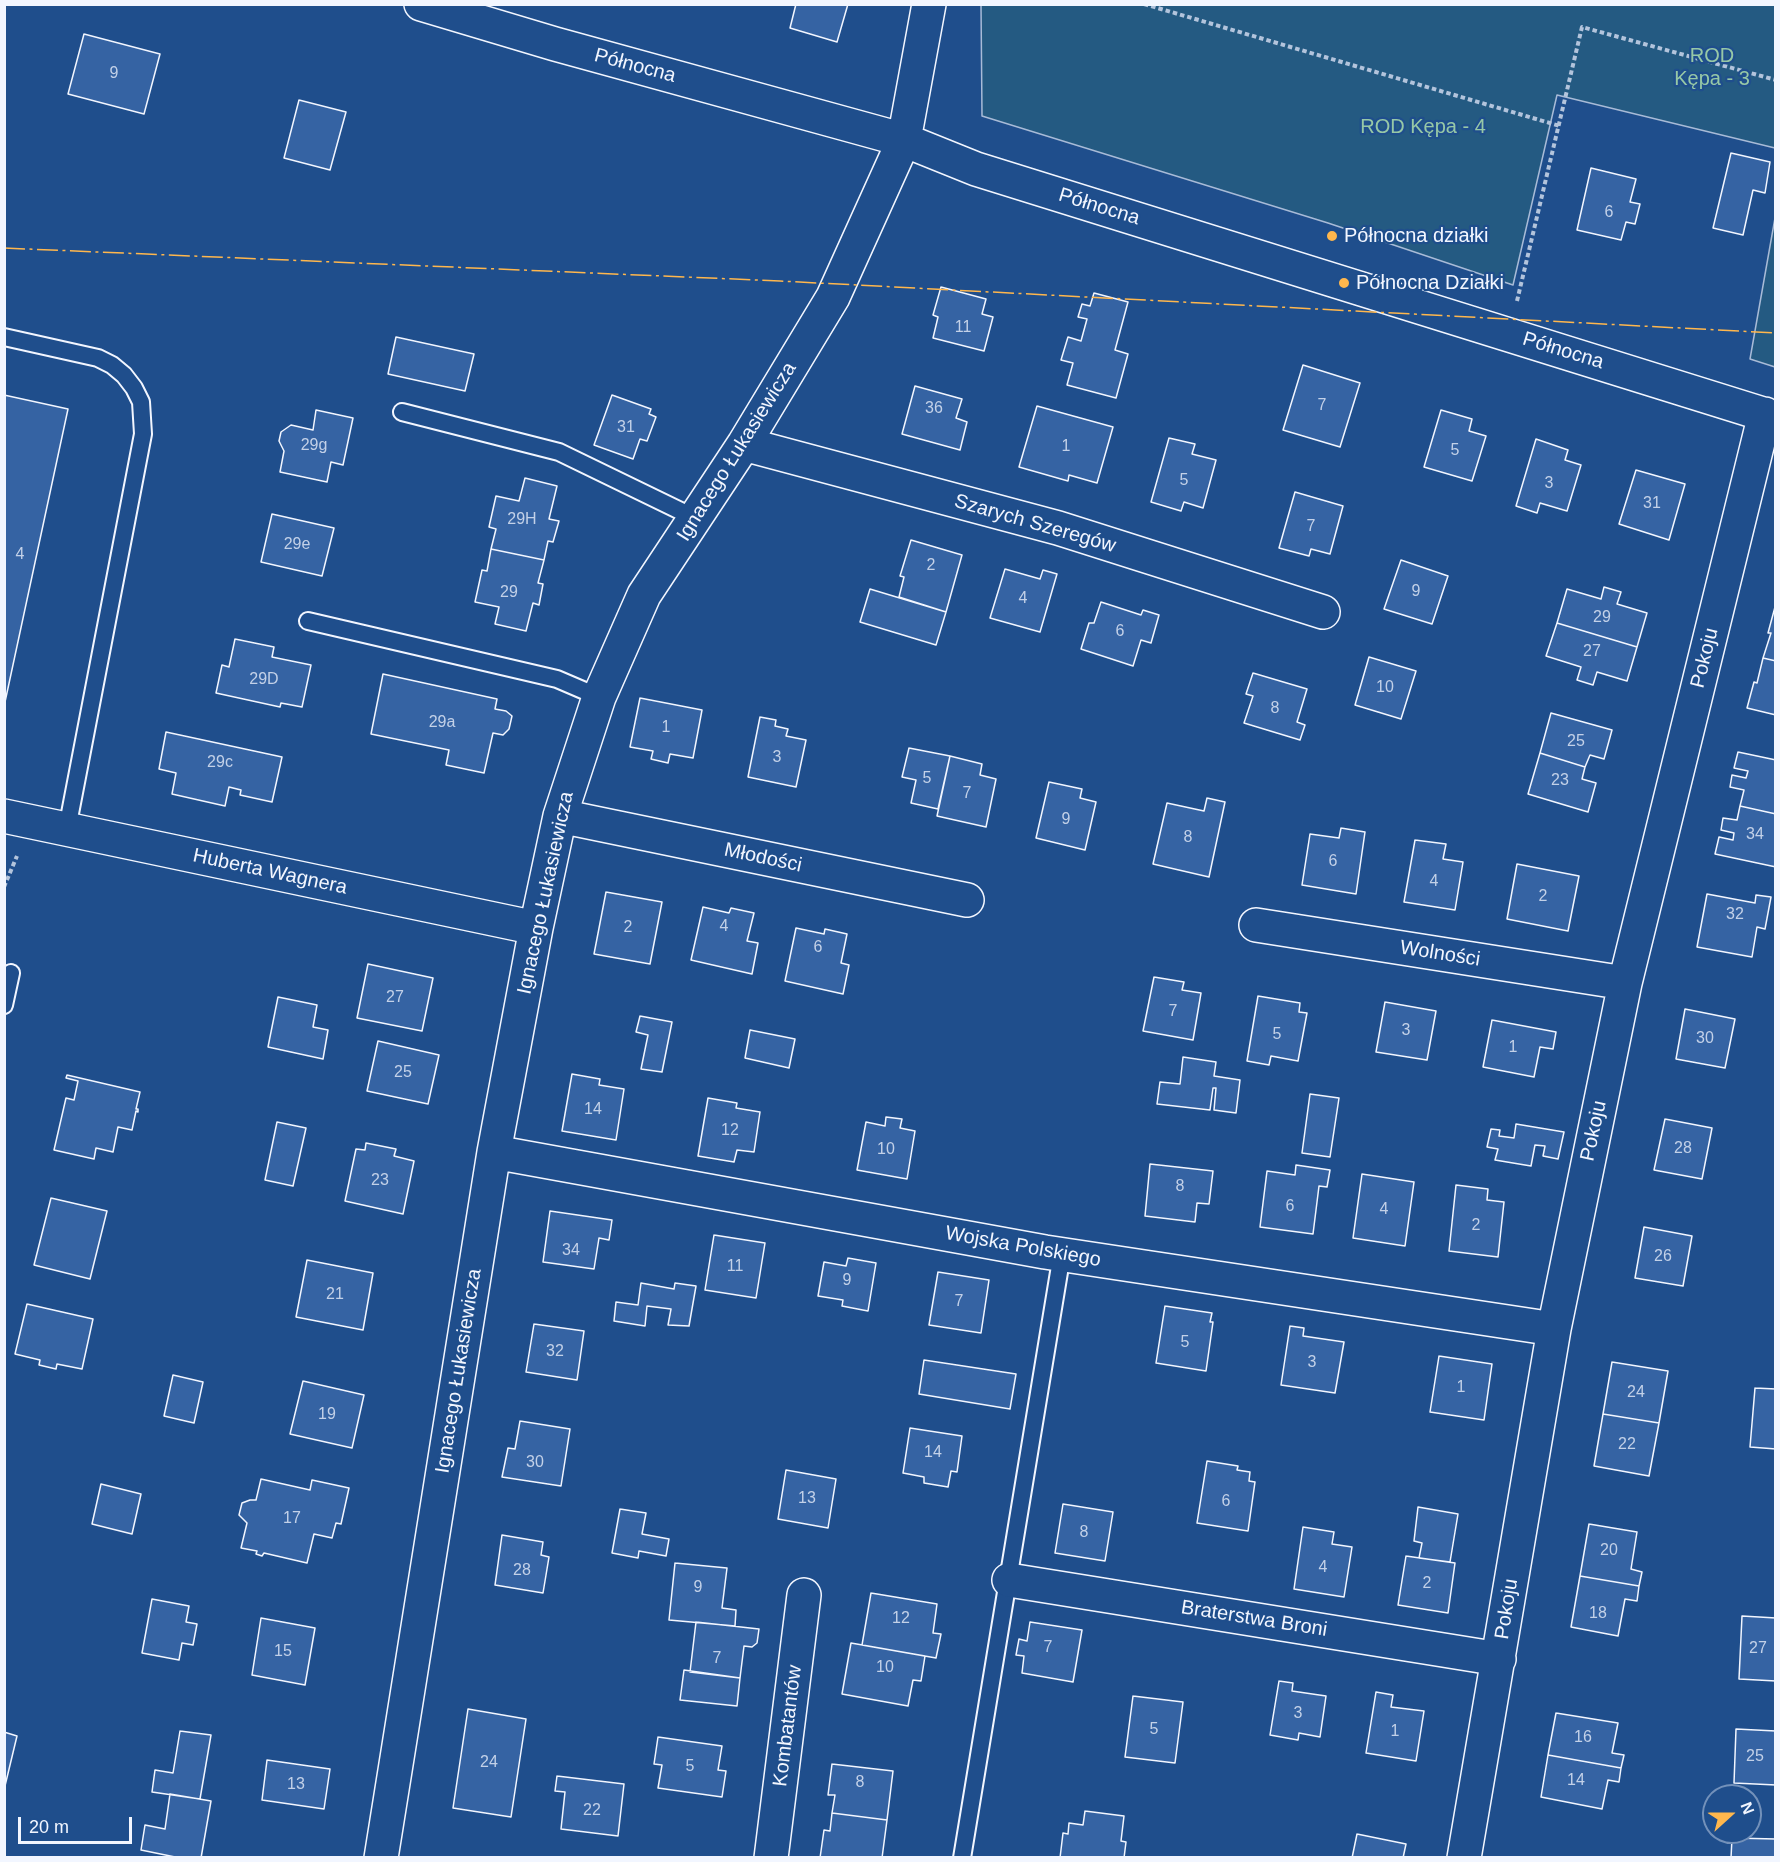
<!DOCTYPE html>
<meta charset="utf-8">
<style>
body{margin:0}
#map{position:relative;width:1780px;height:1862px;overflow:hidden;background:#1f4e8c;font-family:Helvetica,sans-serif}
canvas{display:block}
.frame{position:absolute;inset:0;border:6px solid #f2f6ff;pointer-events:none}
.north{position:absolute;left:1702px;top:1784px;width:60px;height:60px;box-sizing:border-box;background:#1f4e8c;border:2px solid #7391ba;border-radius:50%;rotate:69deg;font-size:16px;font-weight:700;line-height:24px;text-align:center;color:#f2f6ff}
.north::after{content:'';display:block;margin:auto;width:21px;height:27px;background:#ffb74d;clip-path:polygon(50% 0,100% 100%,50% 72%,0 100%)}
.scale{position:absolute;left:18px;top:1817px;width:114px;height:27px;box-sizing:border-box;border:3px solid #f2f6ff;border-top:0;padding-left:8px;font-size:18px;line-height:21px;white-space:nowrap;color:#f2f6ff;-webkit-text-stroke:4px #1f4e8c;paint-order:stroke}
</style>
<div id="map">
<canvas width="1780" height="1862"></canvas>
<div class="frame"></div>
<div class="north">N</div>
<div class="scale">20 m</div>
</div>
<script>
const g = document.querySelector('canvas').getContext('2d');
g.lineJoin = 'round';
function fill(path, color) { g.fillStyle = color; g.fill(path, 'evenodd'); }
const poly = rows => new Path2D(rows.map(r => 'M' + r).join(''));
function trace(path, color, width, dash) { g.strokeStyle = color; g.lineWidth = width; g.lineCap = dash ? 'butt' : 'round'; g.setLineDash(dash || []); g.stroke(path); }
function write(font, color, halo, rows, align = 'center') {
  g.font = font + ' Helvetica,sans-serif'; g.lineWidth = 4.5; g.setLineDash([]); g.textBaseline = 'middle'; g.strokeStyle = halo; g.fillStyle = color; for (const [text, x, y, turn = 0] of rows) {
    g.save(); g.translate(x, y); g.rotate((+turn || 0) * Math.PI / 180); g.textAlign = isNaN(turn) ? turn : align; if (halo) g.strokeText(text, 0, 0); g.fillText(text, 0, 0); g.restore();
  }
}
const green = poly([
 [981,5,1775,5,1775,148,1557,95,1513,285,1328,223,982,116,981,5],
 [1775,218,1776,367,1775,367,1750,359,1775,218]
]);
fill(green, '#245a82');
trace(green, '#a8bbd7', 1.5);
const building = poly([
 [796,4,848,4,837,42,790,28,796,4],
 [84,34,160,54,144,114,68,94,84,34],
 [299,100,346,112,330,170,284,158,299,100],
 [1731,153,1770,162,1765,193,1753,190,1743,235,1713,228,1731,153],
 [1591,168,1636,179,1630,202,1640,204,1635,224,1626,222,1621,240,1577,230,1591,168],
 [941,287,986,299,982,314,993,317,984,351,933,338,938,317,933,315,941,287],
 [1094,293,1128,302,1115,350,1128,354,1116,398,1067,385,1073,363,1061,360,1068,337,1081,341,1087,319,1078,317,1082,304,1090,306,1094,293],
 [396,337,474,354,465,391,388,374,396,337],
 [1303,365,1360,383,1340,447,1283,430,1303,365],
 [915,386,962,399,956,418,967,422,960,450,902,434,915,386],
 [4,395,68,409,5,702,4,702,4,395],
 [612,395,651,409,649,414,656,417,647,441,640,439,633,459,594,445,612,395],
 [1037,406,1113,427,1097,483,1069,475,1068,481,1019,467,1037,406],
 [316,410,353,418,343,465,331,462,327,482,280,472,284,451,279,441,281,432,291,425,313,430,316,410],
 [1441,410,1472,419,1469,431,1486,436,1472,481,1424,467,1441,410],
 [1169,438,1195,444,1192,454,1216,460,1203,508,1184,502,1181,511,1151,502,1169,438],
 [1536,439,1568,450,1565,460,1581,465,1567,511,1540,503,1537,513,1516,506,1536,439],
 [1636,470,1685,484,1669,540,1619,524,1636,470],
 [525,478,557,486,549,519,559,521,553,542,548,541,544,560,491,549,496,529,489,527,496,496,519,501,525,478],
 [1295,492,1343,506,1330,554,1311,549,1309,556,1279,548,1295,492],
 [272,514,334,528,322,576,261,562,272,514],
 [911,540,962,555,946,612,899,597,904,577,900,576,911,540],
 [491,549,544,560,538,583,543,584,539,605,533,603,526,631,495,624,499,607,475,602,482,570,487,571,491,549],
 [1401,560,1448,576,1432,624,1384,609,1401,560],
 [1005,569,1040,579,1043,570,1057,574,1040,632,990,618,1005,569],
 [1604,587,1621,592,1617,604,1647,613,1637,647,1557,623,1567,589,1601,599,1604,587],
 [870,589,946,612,936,645,860,622,870,589],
 [1101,602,1141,615,1143,610,1159,615,1151,643,1141,640,1133,666,1081,649,1089,623,1094,623,1101,602],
 [1775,607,1776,608,1776,661,1763,658,1771,633,1768,633,1775,607],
 [1557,623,1637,647,1627,681,1597,672,1593,685,1577,680,1581,667,1546,656,1557,623],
 [235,639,274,647,272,657,311,665,302,707,281,703,280,707,216,693,222,665,229,667,235,639],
 [1369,657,1416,671,1401,719,1355,705,1369,657],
 [1763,658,1776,661,1776,715,1747,708,1754,682,1757,683,1763,658],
 [1253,673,1307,689,1297,722,1305,725,1300,740,1244,723,1253,696,1246,694,1253,673],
 [383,674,497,699,495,709,506,711,512,716,509,729,503,735,493,733,484,773,446,765,449,750,371,734,383,674],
 [640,698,702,710,693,758,670,754,668,763,651,759,653,751,630,747,640,698],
 [1551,713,1612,730,1604,759,1590,755,1585,767,1540,753,1551,713],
 [760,717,776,720,775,726,788,729,786,736,806,740,796,787,748,777,760,717],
 [166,732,282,757,272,802,240,795,241,790,229,787,225,806,172,794,176,773,159,769,166,732],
 [909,748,950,756,938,809,911,803,916,780,902,777,909,748],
 [1738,752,1776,760,1776,814,1740,806,1744,790,1730,787,1732,775,1746,778,1748,771,1734,768,1738,752],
 [1540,753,1585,767,1582,779,1596,783,1588,812,1528,794,1540,753],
 [950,756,982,764,980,775,996,779,986,827,937,816,950,756],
 [1049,782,1082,789,1080,798,1096,802,1085,850,1036,838,1049,782],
 [1207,798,1225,802,1209,877,1153,864,1167,803,1204,811,1207,798],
 [1740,806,1776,814,1776,867,1715,854,1719,837,1733,840,1734,833,1721,830,1723,818,1737,820,1740,806],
 [1341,828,1365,832,1356,894,1302,885,1310,834,1339,838,1341,828],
 [1415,840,1446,844,1443,859,1463,862,1455,910,1404,902,1415,840],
 [1517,864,1579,876,1568,931,1507,919,1517,864],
 [606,892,662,902,650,964,594,954,606,892],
 [1707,894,1755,903,1756,895,1771,897,1765,929,1757,927,1752,957,1697,947,1707,894],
 [703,907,729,913,731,908,754,913,747,941,758,943,752,974,691,960,703,907],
 [796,928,824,934,825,929,847,934,841,963,849,965,843,994,785,981,796,928],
 [368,964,433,978,422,1031,357,1018,368,964],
 [1154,977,1184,982,1182,990,1201,993,1193,1040,1143,1031,1154,977],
 [1258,996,1300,1003,1299,1012,1307,1013,1298,1061,1271,1056,1269,1065,1247,1061,1258,996],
 [278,997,317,1005,313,1027,328,1030,323,1059,268,1047,278,997],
 [1385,1002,1436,1011,1427,1060,1376,1052,1385,1002],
 [1685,1009,1735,1019,1725,1068,1676,1059,1685,1009],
 [640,1016,672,1022,662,1072,641,1069,648,1035,636,1032,640,1016],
 [1492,1020,1556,1032,1553,1049,1540,1047,1534,1077,1483,1067,1492,1020],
 [750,1030,795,1039,789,1068,745,1058,750,1030],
 [378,1041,439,1055,428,1104,367,1091,378,1041],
 [1183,1057,1216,1062,1214,1076,1240,1080,1236,1113,1214,1110,1216,1088,1213,1088,1210,1110,1157,1104,1160,1082,1180,1084,1183,1057],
 [572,1074,600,1079,599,1085,624,1089,616,1140,562,1131,572,1074],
 [67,1075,140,1092,136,1109,138,1109,138,1112,136,1111,132,1130,118,1127,113,1152,96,1148,94,1159,54,1150,66,1098,74,1100,78,1081,66,1078,67,1075],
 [1310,1094,1339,1098,1330,1157,1302,1153,1310,1094],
 [708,1098,737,1103,736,1108,760,1112,754,1152,737,1150,734,1162,698,1156,708,1098],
 [886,1117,902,1119,900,1128,915,1131,907,1179,857,1170,866,1122,885,1126,886,1117],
 [1665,1119,1712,1128,1702,1179,1654,1170,1665,1119],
 [277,1122,306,1128,293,1186,265,1180,277,1122],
 [1516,1124,1564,1132,1558,1159,1543,1156,1545,1146,1535,1145,1531,1166,1495,1160,1498,1149,1487,1147,1491,1129,1500,1130,1499,1136,1514,1138,1516,1124],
 [366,1143,396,1149,394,1156,414,1161,403,1214,345,1201,356,1149,365,1150,366,1143],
 [1150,1164,1213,1171,1209,1204,1197,1203,1195,1222,1145,1216,1150,1164],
 [1296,1165,1330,1170,1327,1187,1319,1186,1313,1234,1260,1227,1267,1171,1295,1175,1296,1165],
 [1362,1174,1414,1182,1405,1246,1353,1238,1362,1174],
 [1456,1185,1488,1189,1487,1200,1504,1202,1498,1257,1449,1251,1456,1185],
 [51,1198,107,1211,90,1279,34,1265,51,1198],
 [550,1211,612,1220,609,1240,599,1238,594,1269,543,1262,550,1211],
 [1644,1227,1692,1236,1683,1286,1635,1278,1644,1227],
 [714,1235,765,1243,756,1298,705,1290,714,1235],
 [848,1258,876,1263,868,1311,842,1306,843,1300,818,1296,824,1262,846,1266,848,1258],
 [307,1260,373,1273,363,1330,296,1317,307,1260],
 [938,1272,989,1280,981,1333,929,1325,938,1272],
 [641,1283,674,1289,675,1283,696,1286,689,1326,668,1325,671,1309,647,1306,645,1326,614,1321,616,1302,638,1305,641,1283],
 [27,1304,93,1319,82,1369,57,1364,56,1369,39,1365,40,1360,15,1354,27,1304],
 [1165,1306,1212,1313,1210,1322,1213,1322,1206,1371,1156,1363,1165,1306],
 [534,1324,584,1331,577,1380,526,1372,534,1324],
 [1290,1326,1304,1328,1303,1336,1344,1342,1335,1393,1281,1385,1290,1326],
 [1439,1356,1492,1364,1484,1420,1430,1412,1439,1356],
 [924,1360,1016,1374,1010,1409,919,1394,924,1360],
 [1612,1362,1668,1371,1659,1423,1603,1414,1612,1362],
 [173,1375,203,1382,194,1423,164,1416,173,1375],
 [303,1381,364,1395,352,1448,290,1434,303,1381],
 [1755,1388,1776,1389,1776,1449,1750,1447,1755,1388],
 [1603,1414,1659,1423,1649,1476,1594,1466,1603,1414],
 [520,1421,570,1429,561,1486,502,1477,508,1448,515,1449,520,1421],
 [910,1428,962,1436,957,1472,951,1471,948,1487,924,1483,924,1477,903,1473,910,1428],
 [1207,1461,1238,1466,1237,1470,1250,1472,1249,1481,1255,1482,1248,1531,1197,1523,1207,1461],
 [786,1470,836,1479,828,1528,778,1519,786,1470],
 [261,1479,310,1490,312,1480,349,1488,341,1524,336,1523,332,1538,314,1534,307,1563,264,1553,262,1556,256,1554,257,1551,241,1548,247,1523,239,1515,242,1503,250,1500,256,1500,261,1479],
 [101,1484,141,1494,132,1534,92,1524,101,1484],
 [1063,1504,1113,1512,1105,1561,1055,1553,1063,1504],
 [1418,1507,1458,1514,1450,1562,1419,1558,1422,1543,1414,1541,1418,1507],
 [620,1509,646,1513,642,1534,669,1539,666,1556,639,1551,638,1558,612,1553,620,1509],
 [1589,1524,1637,1532,1631,1569,1642,1572,1639,1586,1580,1576,1589,1524],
 [1303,1527,1334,1532,1332,1544,1352,1547,1344,1597,1294,1589,1303,1527],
 [502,1535,543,1542,541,1555,549,1557,543,1593,495,1585,502,1535],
 [1406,1556,1455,1563,1448,1613,1398,1605,1406,1556],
 [675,1563,727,1568,722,1608,736,1610,735,1626,669,1620,675,1563],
 [1580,1576,1639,1586,1637,1601,1625,1599,1618,1636,1571,1627,1580,1576],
 [871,1593,937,1604,933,1633,941,1634,936,1658,862,1645,871,1593],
 [152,1599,189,1606,186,1622,197,1624,193,1645,182,1643,179,1660,142,1653,152,1599],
 [1742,1616,1776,1618,1776,1681,1739,1679,1742,1616],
 [261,1618,315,1628,305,1685,252,1675,261,1618],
 [696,1622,759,1629,757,1643,752,1647,744,1646,740,1678,690,1672,696,1622],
 [1030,1622,1082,1630,1073,1682,1022,1673,1024,1656,1016,1655,1019,1639,1027,1641,1030,1622],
 [851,1643,925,1656,921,1681,913,1680,908,1706,842,1694,851,1643],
 [684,1670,740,1678,737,1706,680,1700,684,1670],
 [1279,1681,1293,1683,1292,1691,1326,1696,1320,1737,1299,1733,1298,1740,1270,1735,1279,1681],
 [1376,1692,1393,1695,1391,1707,1424,1711,1416,1761,1366,1753,1376,1692],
 [1133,1696,1183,1702,1175,1763,1125,1757,1133,1696],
 [468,1709,526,1719,511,1817,453,1808,468,1709],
 [1556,1713,1618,1723,1612,1753,1624,1755,1621,1768,1548,1755,1556,1713],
 [1736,1729,1776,1731,1776,1785,1734,1783,1736,1729],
 [180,1731,211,1735,200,1799,152,1792,155,1770,173,1773,180,1731],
 [4,1732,17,1736,4,1790,4,1732],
 [658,1737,722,1746,718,1770,726,1771,722,1797,658,1788,662,1765,654,1764,658,1737],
 [1548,1755,1621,1768,1619,1782,1608,1780,1602,1809,1541,1797,1548,1755],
 [267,1760,330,1769,324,1809,262,1800,267,1760],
 [832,1764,893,1771,887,1820,832,1813,835,1795,828,1795,832,1764],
 [557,1776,624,1784,618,1836,561,1829,565,1792,555,1791,557,1776],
 [170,1794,211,1801,201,1858,180,1858,141,1850,145,1825,165,1829,170,1794],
 [1085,1811,1124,1816,1121,1841,1126,1842,1124,1858,1060,1858,1063,1833,1068,1834,1069,1823,1083,1825,1085,1811],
 [832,1813,887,1820,882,1858,820,1858,824,1830,830,1831,832,1813],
 [1357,1834,1406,1844,1403,1858,1352,1858,1357,1834],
 [1732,1838,1776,1839,1776,1858,1731,1858,1732,1838]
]);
fill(building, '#3563a3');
trace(building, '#f2f6ff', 1.5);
const lane = poly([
 [4,337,98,358,112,365,124,375,134,388,141,402,143,434,67,829],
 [402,412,559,452,695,518],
 [308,621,557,679,599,697],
 [4,1005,11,973],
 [962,1858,1062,1254]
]);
const street = poly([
 [421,4,555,44,904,140,976,169,1776,418],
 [744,444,1058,528,1323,612],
 [4,816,536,928],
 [560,816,967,900],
 [1256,925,1625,983],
 [494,1152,1045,1252,1554,1329],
 [1009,1580,1499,1659],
 [381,1858,494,1152,536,928,560,816,599,697,644,595,744,444,833,297,904,140,929,4],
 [771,1858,804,1595],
 [1464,1858,1554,1329,1625,983,1765,414]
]);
trace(lane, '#f2f6ff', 20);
trace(street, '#f2f6ff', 36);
trace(poly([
 [1144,4,1560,126],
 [1517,301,1582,27,1776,80],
 [4,887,17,856]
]), '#b3c4dc', 4, [4.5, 3]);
trace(lane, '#1f4e8c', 16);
trace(street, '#1f4e8c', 33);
trace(poly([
 [4,248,780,281,1776,333]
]), '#ffb74d', 1.5, [21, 4.5, 3, 4.5]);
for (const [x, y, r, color] of [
 [1332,236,6,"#ffb74d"],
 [1344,283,6,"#ffb74d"]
]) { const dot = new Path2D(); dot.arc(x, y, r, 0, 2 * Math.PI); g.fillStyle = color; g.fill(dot); trace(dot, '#1f4e8c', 2); }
write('16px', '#c3d1e8', null, [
 ["9",114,74],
 ["6",1609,213],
 ["11",963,328],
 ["7",1322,406],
 ["36",934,409],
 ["31",626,428],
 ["29g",314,446],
 ["1",1066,447],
 ["5",1455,451],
 ["5",1184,481],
 ["3",1549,484],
 ["31",1652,504],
 ["29H",522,520],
 ["7",1311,527],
 ["29e",297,545],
 ["4",20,555],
 ["2",931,566],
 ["9",1416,592],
 ["29",509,593],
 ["4",1023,599],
 ["29",1602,618],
 ["6",1120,632],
 ["27",1592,652],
 ["29D",264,680],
 ["10",1385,688],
 ["8",1275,709],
 ["29a",442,723],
 ["1",666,728],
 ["25",1576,742],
 ["3",777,758],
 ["29c",220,763],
 ["5",927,779],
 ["23",1560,781],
 ["7",967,794],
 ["9",1066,820],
 ["34",1755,835],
 ["8",1188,838],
 ["6",1333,862],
 ["4",1434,882],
 ["2",1543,897],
 ["32",1735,915],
 ["4",724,927],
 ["2",628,928],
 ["6",818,948],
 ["27",395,998],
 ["7",1173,1012],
 ["3",1406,1031],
 ["5",1277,1035],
 ["30",1705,1039],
 ["1",1513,1048],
 ["25",403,1073],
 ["14",593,1110],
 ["12",730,1131],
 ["28",1683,1149],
 ["10",886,1150],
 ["23",380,1181],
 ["8",1180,1187],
 ["6",1290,1207],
 ["4",1384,1210],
 ["2",1476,1226],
 ["34",571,1251],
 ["26",1663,1257],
 ["11",735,1267],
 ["9",847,1281],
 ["21",335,1295],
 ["7",959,1302],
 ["5",1185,1343],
 ["32",555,1352],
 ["3",1312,1363],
 ["1",1461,1388],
 ["24",1636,1393],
 ["19",327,1415],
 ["22",1627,1445],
 ["14",933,1453],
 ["30",535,1463],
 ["13",807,1499],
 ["6",1226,1502],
 ["17",292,1519],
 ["8",1084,1533],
 ["20",1609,1551],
 ["4",1323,1568],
 ["28",522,1571],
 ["2",1427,1584],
 ["9",698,1588],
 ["18",1598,1614],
 ["12",901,1619],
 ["7",1048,1648],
 ["27",1758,1649],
 ["15",283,1652],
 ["7",717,1659],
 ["10",885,1668],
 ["3",1298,1714],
 ["5",1154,1730],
 ["1",1395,1732],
 ["16",1583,1738],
 ["25",1755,1757],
 ["24",489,1763],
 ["5",690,1767],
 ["14",1576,1781],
 ["8",860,1783],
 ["13",296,1785],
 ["22",592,1811]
]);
write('20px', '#97c8a6', '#1f4e8c', [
 ["ROD",1712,56],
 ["Kępa - 3",1712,79],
 ["ROD Kępa - 4",1423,127]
]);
write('20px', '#f2f6ff', '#1f4e8c', [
 ["Północna",635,66,15],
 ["Północna",1099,207,17],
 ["Północna",1563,351,17],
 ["Ignacego Łukasiewicza",737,452,-58],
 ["Szarych Szeregów",1035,524,16],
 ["Pokoju",1705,658,-76],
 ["Młodości",763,858,12],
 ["Huberta Wagnera",270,872,12],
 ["Ignacego Łukasiewicza",546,893,-78],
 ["Wolności",1440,954,9],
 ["Pokoju",1594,1131,-78],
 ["Wojska Polskiego",1023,1247,10],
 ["Ignacego Łukasiewicza",459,1371,-81],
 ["Pokoju",1507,1609,-81],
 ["Braterstwa Broni",1254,1619,9],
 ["Kombatantów",788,1726,-83]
]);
write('20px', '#f2f6ff', '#1f4e8c', [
 ["Północna działki",1344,236],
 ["Północna Działki",1356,283]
], 'left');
</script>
